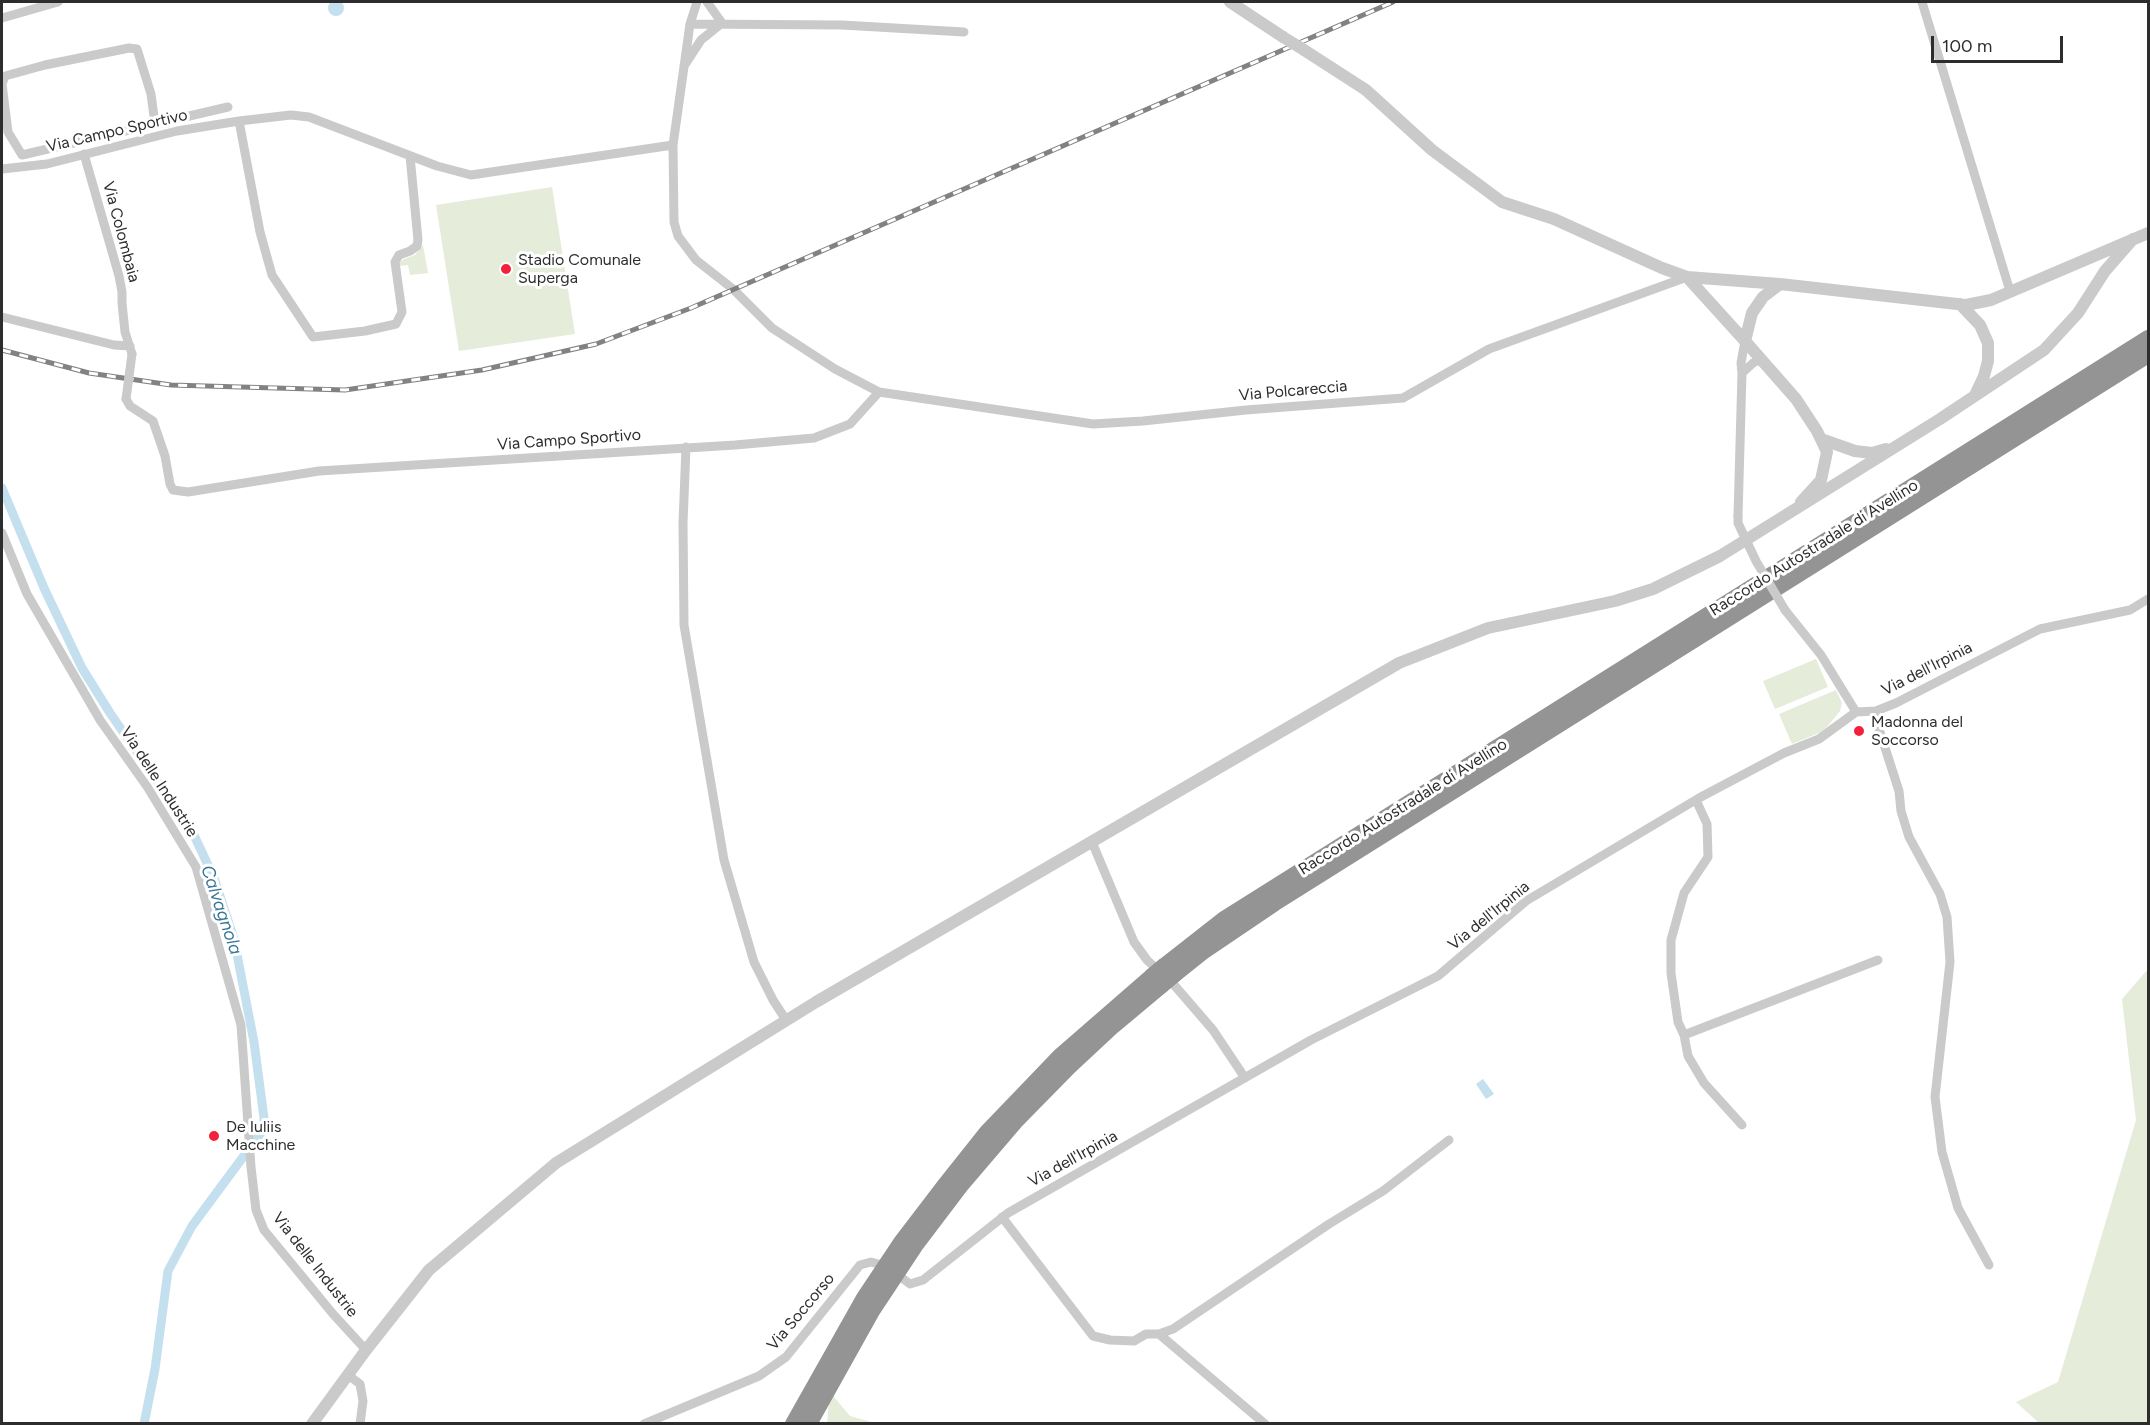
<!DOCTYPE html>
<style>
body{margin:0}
#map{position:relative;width:2150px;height:1425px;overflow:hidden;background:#fff;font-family:Figtree,sans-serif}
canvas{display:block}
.frame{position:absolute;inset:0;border:3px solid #2d2d2d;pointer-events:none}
.scale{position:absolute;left:1931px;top:36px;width:132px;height:27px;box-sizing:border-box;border:3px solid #2d2d2d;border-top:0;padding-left:8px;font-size:18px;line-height:21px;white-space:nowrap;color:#2d2d2d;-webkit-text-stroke:4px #fff;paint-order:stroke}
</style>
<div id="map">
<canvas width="2150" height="1425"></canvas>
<div class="frame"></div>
<div class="scale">100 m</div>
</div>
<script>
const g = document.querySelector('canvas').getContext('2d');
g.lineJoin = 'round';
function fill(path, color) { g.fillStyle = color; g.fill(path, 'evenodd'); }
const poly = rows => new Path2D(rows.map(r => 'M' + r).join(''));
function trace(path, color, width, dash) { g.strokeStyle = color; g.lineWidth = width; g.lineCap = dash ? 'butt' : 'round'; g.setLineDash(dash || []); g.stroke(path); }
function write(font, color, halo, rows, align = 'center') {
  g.font = font + ' Figtree,sans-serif'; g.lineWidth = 6; g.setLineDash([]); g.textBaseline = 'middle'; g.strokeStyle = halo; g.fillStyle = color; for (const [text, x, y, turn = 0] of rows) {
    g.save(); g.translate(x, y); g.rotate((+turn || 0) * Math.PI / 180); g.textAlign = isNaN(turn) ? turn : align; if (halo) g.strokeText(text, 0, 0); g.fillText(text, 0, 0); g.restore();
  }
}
fill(poly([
 [552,187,575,334,459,351,436,205],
 [423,245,428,273,410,275,408,265,400,266,399,263,404,259,415,255],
 [1816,659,1828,687,1775,709,1763,681],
 [1836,690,1842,703,1840,711,1827,727,1821,732,1792,744,1779,714],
 [2148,969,2148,1423,2039,1423,2016,1402,2058,1382,2136,1120,2122,999],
 [830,1392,850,1416,875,1423,827,1424]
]), '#e5ecda');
fill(poly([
 '328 8a8 8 0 1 1 16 0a8 8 0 1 1-16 0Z',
 [1483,1079,1494,1094,1486,1099,1476,1084]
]), '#c4e0ee');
trace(poly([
 [2,488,44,588,82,668,110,713,193,833,214,878,234,939,254,1042,264,1118,263,1130,192,1226,168,1271,155,1369,144,1424]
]), '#c4e0ee', 9);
trace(poly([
 [707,2,722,23],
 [1922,2,2010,291],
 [2,18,58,2],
 [690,24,842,25,964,32],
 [129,48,137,49,151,94,155,124,22,155,8,132,2,84,5,76,45,65,129,48],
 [684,66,701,40,722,23],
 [239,121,260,232,272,275,313,337,365,331,396,324,402,312,395,262,399,255,410,251,417,246,418,240,410,156],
 [155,124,228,107],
 [84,154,119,276,122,292,122,303,125,332,132,354],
 [2,169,47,164,177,131,239,121,291,115,309,117,437,166,471,175,673,145],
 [2,317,114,345,130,346],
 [1745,341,1741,363,1742,373,1753,363,1761,359],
 [879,392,1093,424,1143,421,1246,410,1403,398,1489,349,1687,277],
 [126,399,130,406,153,421,165,456,170,484,173,490,188,492,319,471,735,445,814,438,850,424,879,392,835,369,772,328,733,289,696,260,678,236,674,222,673,145,690,24,697,2],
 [686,447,683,523,684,625,724,860,754,962,773,1000,786,1020],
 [1738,516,1742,373],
 [2,533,27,594,100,720,148,788,196,867,241,1025,251,1167,256,1210,264,1230,333,1314,366,1350],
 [1785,610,1821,655,1856,712],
 [1876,711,1878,726,1899,791,1901,811,1909,837,1940,894,1947,917,1950,962,1935,1097,1942,1152,1958,1208,1989,1265],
 [1696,800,1707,824,1708,857,1684,893,1671,940,1671,973,1678,1022,1684,1035,1688,1056,1704,1083,1742,1125],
 [1092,842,1134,942,1147,960,1175,986,1213,1030,1245,1078],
 [1684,1035,1878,960],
 [1002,1217,1093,1336,1110,1340,1134,1341,1146,1334,1159,1334,1173,1329,1329,1224,1383,1191,1449,1140],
 [902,1278,910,1284,923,1280,1008,1213,1311,1040,1438,976,1526,901,1699,798,1784,753,1819,739,1856,712,1876,711,1896,703,2040,629,2130,610,2148,599],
 [1159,1334,1265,1424],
 [348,1375,360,1384,363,1401,360,1424],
 [644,1424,759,1376,786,1357,860,1265,871,1262,878,1264]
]), '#cacaca', 9);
trace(poly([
 [1230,2,1283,37],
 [1304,50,1366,90,1432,150,1502,202,1554,219,1662,268,1687,277,1745,341],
 [1687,277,1780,284,1966,305,1991,300,2148,233],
 [1780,284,1763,297,1752,313,1745,341,1796,399,1817,431,1827,452,1821,480,1801,502],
 [1960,304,1980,325,1988,343,1988,361,1984,376,1976,393],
 [1821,439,1855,451,1872,453,1886,449],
 [312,1424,366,1350,429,1270,556,1163,816,1002,1399,663,1488,628,1615,601,1653,589,1720,556,1940,419,2044,350,2078,313,2105,271,2133,239]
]), '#cacaca', 12);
trace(poly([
 [1164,966,1224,919,2148,338],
 [1174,975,1204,951,1275,903,2148,355],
 [793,1424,864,1298,902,1241,944,1186,987,1132,1060,1056,1152,976],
 [809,1424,872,1311,915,1246,962,1184,1015,1122,1069,1067,1113,1026,1162,985]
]), '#949494', 16);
const rail = poly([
 [2,350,89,373,171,385,345,390,482,370,596,344,691,308,1393,2]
]);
trace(rail, '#828282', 5);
trace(rail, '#fff', 3, [9]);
trace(poly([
 [126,399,132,354],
 [1738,516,1738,523,1756,561,1785,610]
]), '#cacaca', 9);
trace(poly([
 [1283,37,1304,50]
]), '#cacaca', 12);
trace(poly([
 [1152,976,1164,966],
 [1162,985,1174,975]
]), '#949494', 16);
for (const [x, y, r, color] of [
 [506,269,6,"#f3213c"],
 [1859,731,6,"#f3213c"],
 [214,1136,6,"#f3213c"]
]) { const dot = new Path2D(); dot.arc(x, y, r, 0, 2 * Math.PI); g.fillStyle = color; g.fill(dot); trace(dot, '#fff', 2); }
write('16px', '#2d2d2d', '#fff', [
 ["Via Campo Sportivo",117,131,-13],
 ["Via Colombaia",121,232,75],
 ["Via Polcareccia",1293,391,-5],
 ["Via Campo Sportivo",569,440,-4],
 ["Raccordo Autostradale di Avellino",1814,548,-32],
 ["Via dell'Irpinia",1927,669,-27],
 ["Via delle Industrie",159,782,57],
 ["Raccordo Autostradale di Avellino",1403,807,-32],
 ["Via dell'Irpinia",1489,916,-39],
 ["Via dell'Irpinia",1073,1159,-29],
 ["Via delle Industrie",315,1265,52],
 ["Via Soccorso",801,1312,-50]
]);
write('16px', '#2d2d2d', '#fff', [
 ["Stadio Comunale",518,260],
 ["Superga",518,278],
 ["Madonna del",1871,722],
 ["Soccorso",1871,740],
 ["De Iuliis",226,1127],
 ["Macchine",226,1145]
], 'left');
write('italic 18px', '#357696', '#fff', [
 ["Calvagnola",221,910,71]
]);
</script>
